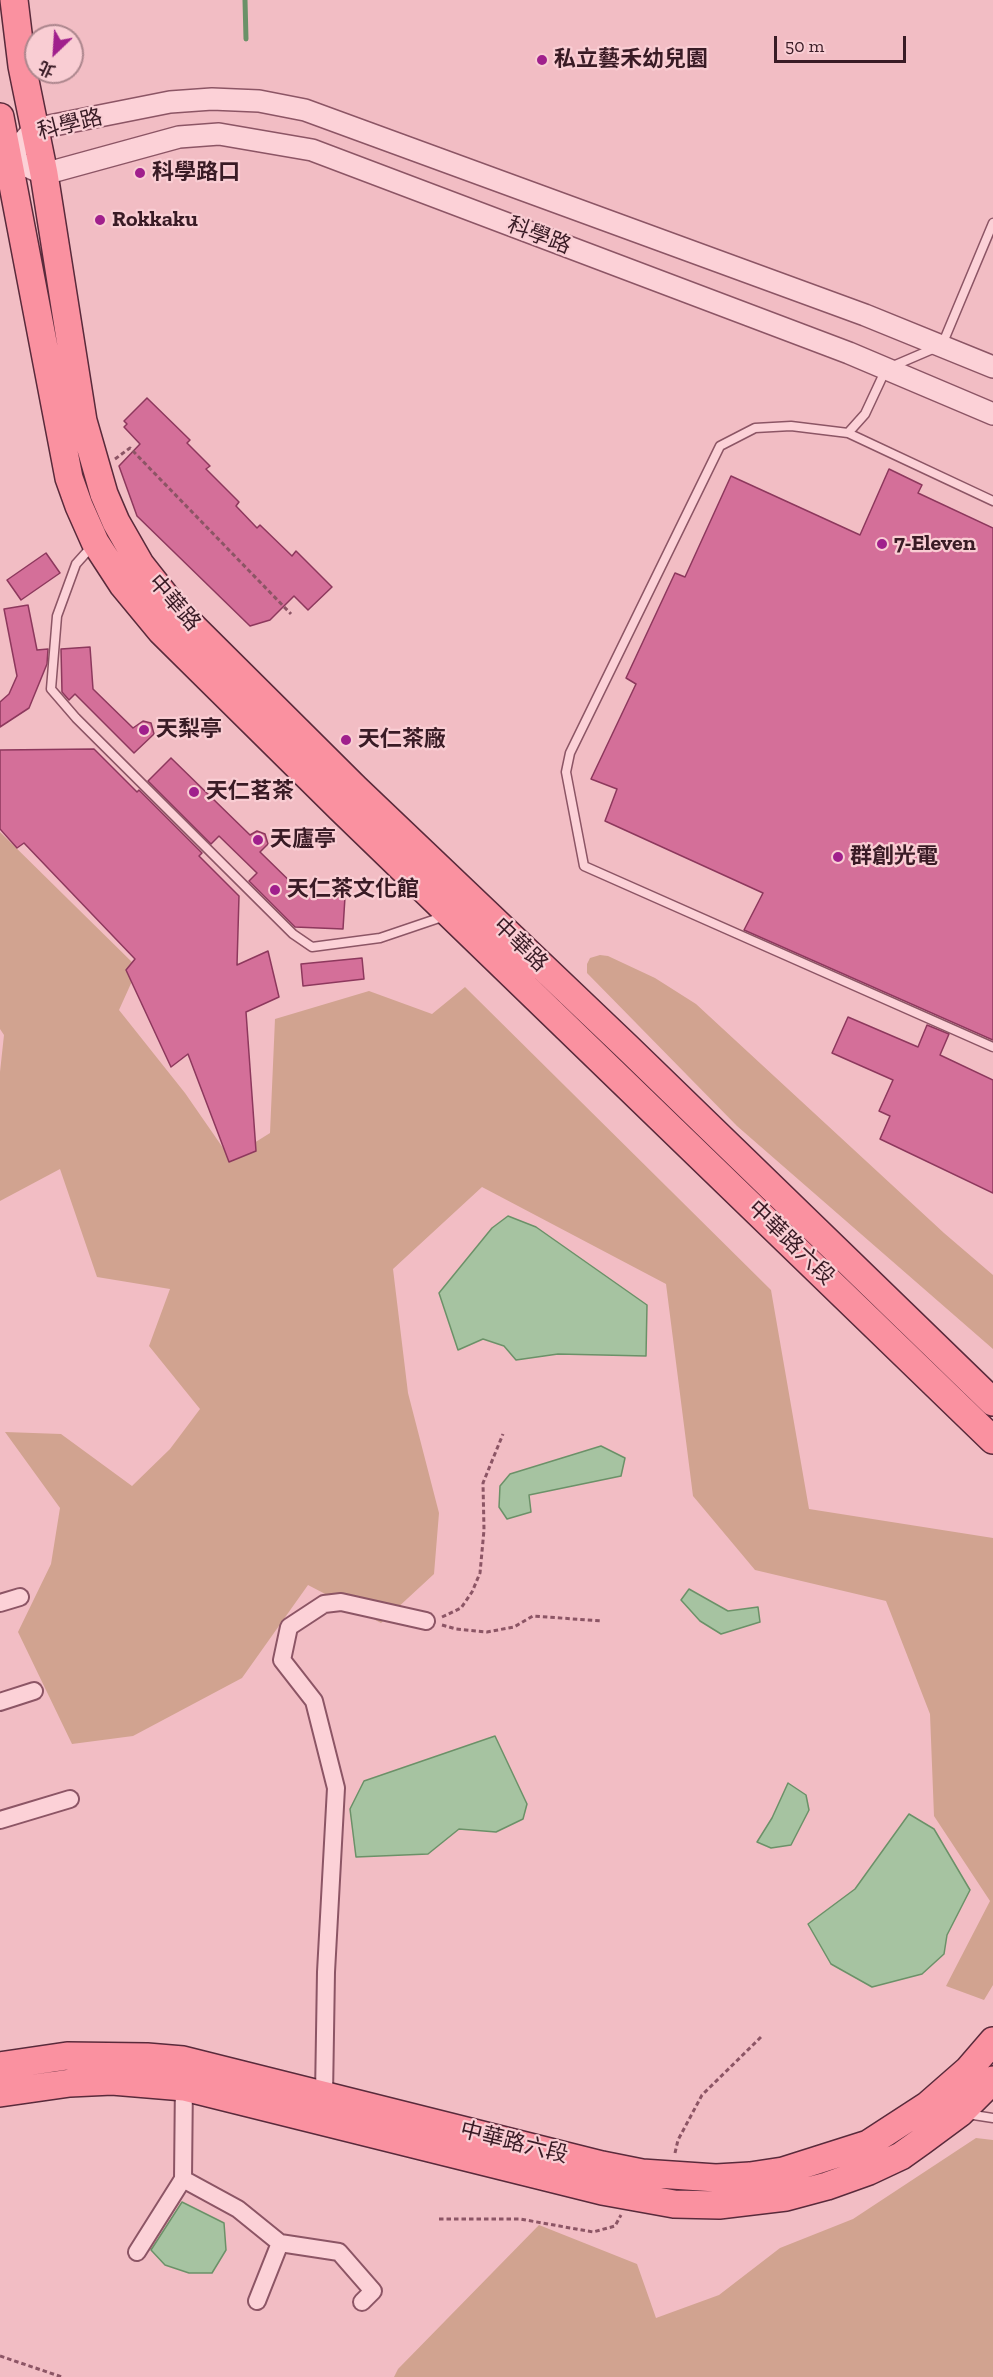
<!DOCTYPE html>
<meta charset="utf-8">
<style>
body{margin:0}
#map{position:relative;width:993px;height:2377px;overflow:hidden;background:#f2bdc4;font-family:"Zilla Slab","Noto Sans TC",serif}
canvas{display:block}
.north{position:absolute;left:24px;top:24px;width:60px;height:60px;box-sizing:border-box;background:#f9cdd3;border:2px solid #ac868d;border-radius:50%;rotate:205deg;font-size:16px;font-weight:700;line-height:24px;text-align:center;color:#391b25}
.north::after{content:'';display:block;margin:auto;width:21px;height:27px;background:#a01f8c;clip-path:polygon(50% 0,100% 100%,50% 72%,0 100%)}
.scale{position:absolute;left:774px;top:36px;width:132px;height:27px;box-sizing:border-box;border:3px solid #391b25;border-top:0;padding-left:8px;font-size:18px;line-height:21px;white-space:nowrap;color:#391b25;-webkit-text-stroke:4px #f9cdd3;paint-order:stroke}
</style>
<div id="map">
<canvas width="993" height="2377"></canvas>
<div class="north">北</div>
<div class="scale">50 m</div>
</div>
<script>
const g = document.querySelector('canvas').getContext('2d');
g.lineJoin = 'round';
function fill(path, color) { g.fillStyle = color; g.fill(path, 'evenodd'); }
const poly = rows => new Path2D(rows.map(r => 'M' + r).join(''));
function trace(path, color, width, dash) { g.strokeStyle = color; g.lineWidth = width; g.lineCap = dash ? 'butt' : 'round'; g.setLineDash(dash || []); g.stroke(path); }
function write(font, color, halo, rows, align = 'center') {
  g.font = font + ' "Zilla Slab","Noto Sans TC",serif'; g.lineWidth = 4.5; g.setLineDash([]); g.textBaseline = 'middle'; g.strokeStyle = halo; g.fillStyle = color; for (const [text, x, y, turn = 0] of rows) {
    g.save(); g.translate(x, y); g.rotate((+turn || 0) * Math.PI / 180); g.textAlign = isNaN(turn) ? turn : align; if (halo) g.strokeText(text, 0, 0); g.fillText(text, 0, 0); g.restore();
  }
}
fill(poly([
 [0,832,138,968,119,1010,185,1093,230,1158,270,1133,275,1019,369,991,432,1014,465,987,771,1290,809,1509,993,1538,993,1985,984,2000,946,1986,990,1901,934,1816,930,1714,886,1601,755,1570,693,1496,666,1284,482,1187,393,1269,408,1393,439,1513,434,1574,381,1623,308,1585,242,1678,133,1736,72,1744,18,1632,51,1564,60,1508,5,1432,61,1434,132,1486,170,1449,200,1409,149,1346,170,1289,97,1277,60,1169,0,1201,0,1072,4,1035,0,1029],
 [600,955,608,956,655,978,696,1004,944,1233,993,1275,993,1349,737,1126,587,973,587,964,590,958],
 [976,2138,993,2140,993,2377,394,2377,398,2369,539,2225,637,2264,656,2318,719,2295,780,2248,853,2219]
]), '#d1a390');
const water = poly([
 [508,1216,536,1227,647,1305,646,1356,558,1354,516,1360,504,1346,483,1339,458,1350,439,1293,492,1228,508,1216],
 [601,1446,625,1458,621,1476,529,1495,531,1512,507,1519,499,1507,500,1486,510,1474,601,1446],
 [689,1589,728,1611,758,1607,760,1622,721,1634,700,1621,681,1600,689,1589],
 [495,1736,527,1804,523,1819,496,1832,459,1829,428,1854,356,1857,350,1809,364,1781,495,1736],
 [788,1783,806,1795,809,1810,791,1845,771,1848,757,1842,772,1818,788,1783],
 [909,1814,934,1829,970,1890,947,1935,944,1954,922,1974,872,1987,831,1964,808,1924,855,1889,909,1814],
 [182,2202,224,2223,226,2250,212,2273,189,2273,165,2265,151,2250,182,2202]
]);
fill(water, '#a6c3a1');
trace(water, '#6b9168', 1.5);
trace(poly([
 [245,0,246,39]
]), '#6b9168', 5);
const building = poly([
 [147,398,190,440,187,443,210,466,206,469,239,502,236,506,257,528,260,525,292,556,296,551,332,587,308,610,294,596,270,620,250,626,137,516,119,466,140,444,124,427,127,424,124,421,147,398],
 [889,469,922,485,918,493,993,528,993,1040,744,930,763,893,605,821,617,789,591,779,636,684,626,678,675,573,685,577,731,476,860,535,889,469],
 [46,553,60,573,21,600,7,580,46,553],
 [28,605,37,650,48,649,47,664,29,708,0,727,0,702,9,694,17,676,4,609,28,605],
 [90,647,93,689,133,728,143,721,151,723,154,734,134,753,75,694,69,700,62,692,61,649,90,647],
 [94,749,137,792,139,790,202,853,199,856,239,896,237,965,268,951,279,997,246,1012,256,1151,229,1162,188,1054,171,1067,126,970,135,959,24,843,17,848,0,829,0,750,94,749],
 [171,758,250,835,257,831,265,834,268,844,260,852,304,895,345,897,343,929,295,927,249,881,257,873,219,836,211,844,148,781,171,758],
 [362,958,364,979,303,986,301,964,362,958],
 [848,1017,918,1047,927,1025,949,1034,940,1055,993,1080,993,1193,880,1139,890,1116,879,1111,893,1080,832,1053,848,1017]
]);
fill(building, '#d46f99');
trace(building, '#8d385d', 1.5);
const service = poly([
 [993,223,942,345,886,369,865,414,848,433,791,426,755,428,720,446,570,753,566,772,584,866,993,1047],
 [848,433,993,501],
 [93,545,76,564,57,616,51,689,76,718,293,934,312,947,380,938,445,916],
 [967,2114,993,2118]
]);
const minor = poly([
 [0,1603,20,1597],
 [0,1702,34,1691],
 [0,1820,70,1799],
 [184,2079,183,2179,238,2209,280,2243,339,2252,373,2291,362,2302],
 [324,2095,326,1972,336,1788,314,1701,282,1660,289,1627,324,1604,341,1602,426,1621],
 [137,2252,183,2179],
 [257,2301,280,2243]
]);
const tertiary = poly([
 [993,367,865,315,305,110,259,101,212,99,170,102,34,129,9,158,44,174,179,137,219,134,312,150,849,353,993,414]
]);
const primary = poly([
 [14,0,22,66,44,174,83,421,104,494,116,522,140,564,177,611,355,788,627,1047,993,1402],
 [0,117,69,478,79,506,95,542,123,585,161,631,341,809,993,1440],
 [0,2066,67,2056,147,2057,183,2060,602,2165,642,2173,716,2178,750,2176,783,2171,868,2144,928,2105,968,2070,993,2041],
 [0,2093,70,2083,112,2081,184,2087,602,2191,674,2204,719,2205,786,2197,827,2186,869,2171,901,2156,922,2141,960,2113,993,2080]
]);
trace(service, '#8c5565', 11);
trace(minor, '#8c5565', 20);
trace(tertiary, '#8c5565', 24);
trace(primary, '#592a3b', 30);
trace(poly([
 [115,459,130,448,291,614],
 [442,1617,461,1608,472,1592,480,1573,484,1530,483,1483,503,1434],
 [442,1625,456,1629,487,1632,514,1627,533,1616,602,1621],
 [675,2153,678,2140,702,2095,761,2037],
 [439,2219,520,2219,593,2232,615,2226,621,2215],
 [0,2356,62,2377]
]), '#8c5565', 3, [4.5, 3]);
trace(service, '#fcd1d7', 8);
trace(minor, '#fcd1d7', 16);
trace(tertiary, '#fcd1d7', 21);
trace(primary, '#fa91a0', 27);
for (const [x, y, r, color] of [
 [542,60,6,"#a01f8c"],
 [140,173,6,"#a01f8c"],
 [100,220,6,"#a01f8c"],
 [882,544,6,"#a01f8c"],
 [144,730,6,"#a01f8c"],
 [346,740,6,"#a01f8c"],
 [194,792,6,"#a01f8c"],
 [258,840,6,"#a01f8c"],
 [838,857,6,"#a01f8c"],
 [275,890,6,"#a01f8c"]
]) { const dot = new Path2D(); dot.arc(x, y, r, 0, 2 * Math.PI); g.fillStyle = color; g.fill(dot); trace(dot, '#f9cdd3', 2); }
write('bold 22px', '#391b25', '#f9cdd3', [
 ["私立藝禾幼兒園",554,60],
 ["科學路口",152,173],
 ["Rokkaku",112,220],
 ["7-Eleven",894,544],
 ["天梨亭",156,730],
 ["天仁茶廠",358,740],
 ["天仁茗茶",206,792],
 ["天廬亭",270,840],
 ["群創光電",850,857],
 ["天仁茶文化館",287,890]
], 'left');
write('22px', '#391b25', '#f9cdd3', [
 ["科學路",70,125,-14],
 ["科學路",539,236,21],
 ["中華路",174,603,49],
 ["中華路",520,945,44],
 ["中華路六段",791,1243,44],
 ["中華路六段",514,2143,14]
]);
</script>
